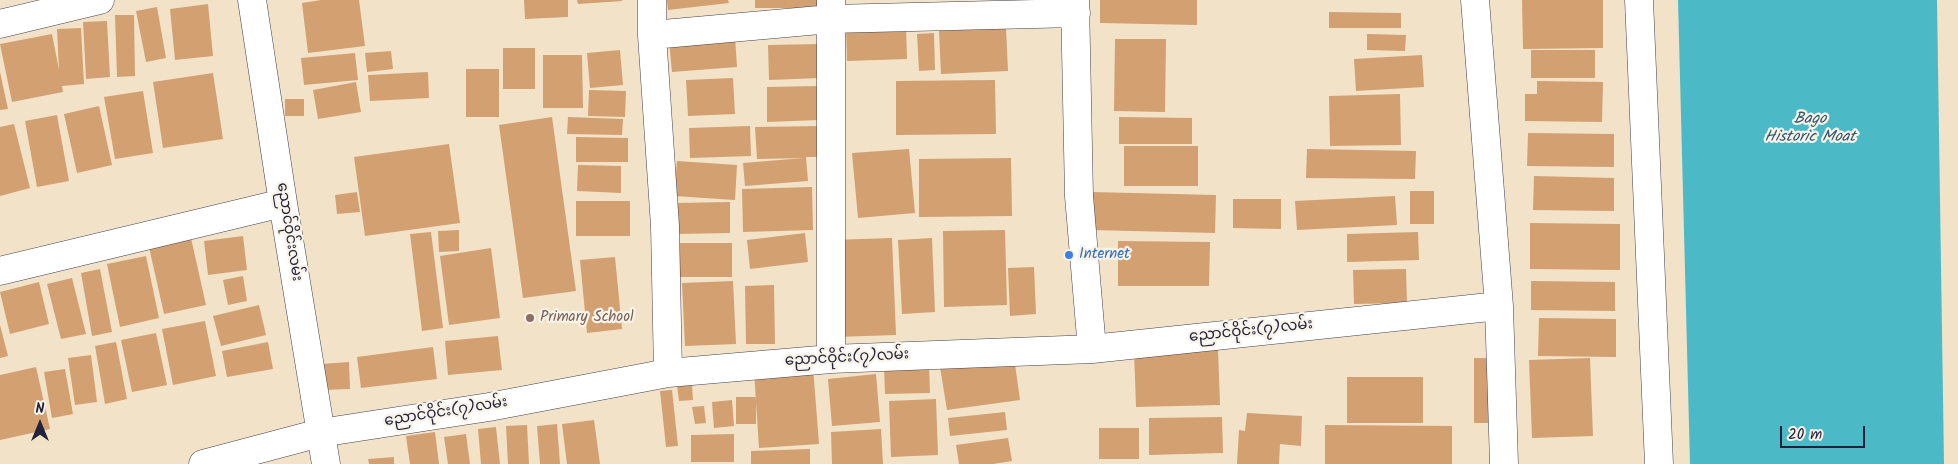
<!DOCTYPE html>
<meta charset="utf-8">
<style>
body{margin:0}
#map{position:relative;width:1958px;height:464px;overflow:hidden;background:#f2e3c8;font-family:Kalam,sans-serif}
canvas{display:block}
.north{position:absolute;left:15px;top:399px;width:50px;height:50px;-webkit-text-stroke:4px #f7f3e8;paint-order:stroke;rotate:0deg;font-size:14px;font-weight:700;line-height:20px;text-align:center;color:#22223b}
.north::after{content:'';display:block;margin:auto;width:18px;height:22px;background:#22223b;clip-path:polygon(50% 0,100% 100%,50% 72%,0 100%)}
.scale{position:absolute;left:1780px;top:426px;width:85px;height:22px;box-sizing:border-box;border:2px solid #22223b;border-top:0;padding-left:6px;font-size:15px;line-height:18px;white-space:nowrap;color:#22223b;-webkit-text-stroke:4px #f7f3e8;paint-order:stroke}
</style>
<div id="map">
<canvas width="1958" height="464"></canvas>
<div class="north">N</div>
<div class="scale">20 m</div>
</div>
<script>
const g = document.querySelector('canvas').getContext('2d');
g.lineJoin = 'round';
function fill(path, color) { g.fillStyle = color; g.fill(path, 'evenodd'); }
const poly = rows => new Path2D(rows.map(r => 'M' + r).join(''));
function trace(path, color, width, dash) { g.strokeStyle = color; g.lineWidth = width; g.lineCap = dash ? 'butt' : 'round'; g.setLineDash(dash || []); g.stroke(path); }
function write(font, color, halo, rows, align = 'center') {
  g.font = font + ' Kalam,"Noto Sans Myanmar",sans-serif'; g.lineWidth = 4.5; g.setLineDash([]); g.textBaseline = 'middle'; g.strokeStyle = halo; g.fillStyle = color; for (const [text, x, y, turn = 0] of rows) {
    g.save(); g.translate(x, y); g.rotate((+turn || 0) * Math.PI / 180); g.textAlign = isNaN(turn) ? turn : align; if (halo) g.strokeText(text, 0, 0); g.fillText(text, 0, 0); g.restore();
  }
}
fill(poly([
 [1678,0,1937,0,1944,464,1690,464]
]), '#4cb9c6');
fill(poly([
 [321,0,359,0,365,46,308,53,302,3],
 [524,0,568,0,568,17,525,19],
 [577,0,622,0,622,1,578,4],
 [667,0,728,0,729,3,668,10],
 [755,0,820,0,820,8,755,8],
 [1100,0,1197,0,1197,25,1100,23],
 [1522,0,1603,0,1603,48,1523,49],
 [208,4,213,56,175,60,170,9],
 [157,7,166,58,146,62,136,11],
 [1329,12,1401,13,1401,28,1329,28],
 [115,15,134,15,135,76,117,77],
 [107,21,110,77,86,79,83,22],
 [906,24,907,59,847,61,846,26],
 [81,28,84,84,62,86,63,92,12,102,0,44,52,34,59,70,57,29],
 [1006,28,1008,71,941,74,939,31],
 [934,33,935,70,919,71,917,34],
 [1367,34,1406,35,1405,51,1367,50],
 [735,36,737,67,672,72,669,40],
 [1115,39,1166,39,1165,112,1114,111],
 [820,44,821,78,769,80,768,45],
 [503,48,535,48,535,89,503,89],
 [620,50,623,85,590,88,587,53],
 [1531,50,1595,50,1595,78,1531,78],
 [391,51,393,69,367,72,365,53],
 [355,53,358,80,304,85,301,58],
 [543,55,582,55,583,108,543,108],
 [1422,55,1424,87,1356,91,1354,59],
 [466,69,499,69,499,117,466,117],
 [0,72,8,109,0,110],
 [428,72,429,98,370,101,368,75],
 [213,73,223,139,163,148,153,82],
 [733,78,735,114,688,116,686,80],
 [995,80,996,134,896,135,896,81],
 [1537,81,1603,82,1602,122,1525,121,1525,94,1537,94],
 [356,82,361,112,318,119,313,90],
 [818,86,819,120,767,122,767,87],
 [589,90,626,91,625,117,588,116],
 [143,91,153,153,115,159,104,97],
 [1400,94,1401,145,1330,146,1329,96],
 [285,99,304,99,304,116,285,116],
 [99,106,112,165,77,173,64,114],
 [57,115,69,181,37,187,25,121],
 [552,117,576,291,523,298,499,125],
 [568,117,623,119,622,135,567,134],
 [1119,117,1192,118,1192,144,1119,144],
 [14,124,30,188,0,196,0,127],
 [750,126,751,156,690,158,689,128],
 [820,126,821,157,806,157,808,181,745,186,743,163,804,158,757,159,755,127],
 [1528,133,1614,134,1614,167,1527,166],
 [576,137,628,138,628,162,576,162],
 [449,144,460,223,365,236,354,157],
 [1124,146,1198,146,1198,186,1124,186],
 [909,149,915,213,858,218,852,153],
 [1307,149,1416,151,1415,179,1306,178],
 [1011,158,1012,216,919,217,919,159],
 [677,161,737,165,735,200,674,196],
 [578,165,621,166,621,193,577,191],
 [1534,176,1614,178,1614,211,1533,210],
 [812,187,813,230,743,232,742,189],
 [1410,191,1434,191,1434,224,1410,224],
 [357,192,360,212,337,214,335,195],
 [1092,192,1216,195,1215,233,1091,230],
 [1395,196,1397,225,1297,230,1295,201],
 [1233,199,1281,199,1281,229,1233,228],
 [576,201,630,201,630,236,576,236],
 [730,202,730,233,676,234,676,203],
 [1530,223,1620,224,1620,270,1530,269],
 [459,230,459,251,439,252,438,231],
 [1005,230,1007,305,944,307,943,231],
 [431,232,443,328,422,331,410,234],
 [1418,232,1419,260,1347,262,1347,234],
 [805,233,808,262,750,269,747,240],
 [243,236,247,270,208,275,204,241],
 [191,238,206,305,164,314,149,247],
 [892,238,896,335,836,337,831,240],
 [932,238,935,312,902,314,898,240],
 [1118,241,1210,242,1209,286,1118,286],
 [669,243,732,243,732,277,670,277],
 [491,248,500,318,449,325,440,256],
 [146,256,159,318,120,327,107,264],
 [615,257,622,329,587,333,580,260],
 [1034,267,1036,314,1010,316,1008,268],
 [100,269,112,332,92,336,81,273],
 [1406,269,1407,303,1354,304,1353,270],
 [243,276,247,301,228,305,223,280],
 [72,278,86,334,61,339,47,284],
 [733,281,736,344,685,346,682,283],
 [1531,281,1615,282,1615,311,1531,310],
 [39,282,49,324,10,334,0,292],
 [774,285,775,344,746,344,745,286],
 [259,305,266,335,221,346,213,316],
 [1539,318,1616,319,1616,357,1538,356],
 [205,321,216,376,173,385,162,329],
 [0,325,8,356,0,358],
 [156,333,167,385,132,392,121,340],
 [498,336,502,370,448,375,445,341],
 [116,342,127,399,105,404,95,346],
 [268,342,273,369,227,377,222,351],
 [433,347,437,379,361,388,357,357],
 [1218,348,1220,405,1136,407,1134,351],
 [91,355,97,402,75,405,68,358],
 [1014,357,1020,400,947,410,940,367],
 [1474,358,1498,358,1498,423,1474,423],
 [1590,358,1593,436,1532,438,1529,360],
 [349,362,350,389,322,390,321,364],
 [929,365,930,393,885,394,884,366],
 [36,367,50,429,0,440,0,375],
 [813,367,819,444,759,448,754,371],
 [65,369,73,414,52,418,44,372],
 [876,374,880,422,832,426,828,379],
 [1347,377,1423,377,1423,423,1347,423],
 [692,384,693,400,679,401,677,385],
 [672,390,678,446,666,447,660,391],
 [736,397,756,397,756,424,736,424],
 [936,399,938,455,891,457,889,401],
 [732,400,734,426,714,428,712,402],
 [704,406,706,423,695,424,692,407],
 [1005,412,1007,430,950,436,948,418],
 [1247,413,1302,416,1301,446,1280,444,1279,464,1237,464,1239,430,1245,431],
 [1222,417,1223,453,1149,455,1149,418],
 [594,420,600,464,567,464,562,424],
 [557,424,560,464,540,464,537,426],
 [527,425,529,464,508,464,506,426],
 [1325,425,1452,426,1452,464,1325,464],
 [496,427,500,464,481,464,478,429],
 [1099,428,1139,428,1139,459,1099,459],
 [881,429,883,464,832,464,831,432],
 [435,432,439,464,410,464,406,436],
 [466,434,470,464,448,464,444,437],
 [734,434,734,462,691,462,691,435],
 [1008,438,1012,461,993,464,959,464,956,445],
 [810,449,810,464,751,464,751,451],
 [394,457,394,464,369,464,368,459]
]), '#d2a071');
const minor = poly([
 [252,0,283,203,326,464],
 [1075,0,1079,196,1092,349],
 [1475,0,1499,306,1504,464],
 [1639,0,1659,464],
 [0,24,100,0],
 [652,35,652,0],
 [0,271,283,203],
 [831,359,831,1],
 [668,373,665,226,652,35,831,19,1076,13],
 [203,464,320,433,489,407,668,373,831,359,1092,349,1499,306]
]);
trace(minor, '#413f50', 29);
trace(minor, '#fff', 28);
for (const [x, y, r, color] of [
 [1069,255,5,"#3f7fe0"],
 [530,318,5,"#8d6e63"]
]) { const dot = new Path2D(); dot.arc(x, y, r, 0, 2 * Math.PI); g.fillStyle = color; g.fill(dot); trace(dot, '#f7f3e8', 2); }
write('15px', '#22223b', '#f7f3e8', [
 ["ညောင်ဝိုင်းလမ်း",288,232,81],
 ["ညောင်ဝိုင်း(၇)လမ်း",1251,332,-6],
 ["ညောင်ဝိုင်း(၇)လမ်း",847,359,-3],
 ["ညောင်ဝိုင်း(၇)လမ်း",446,413,-9]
]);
write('15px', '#366cbe', '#f7f3e8', [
 ["Internet",1079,255]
], 'left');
write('15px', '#785e54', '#f7f3e8', [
 ["Primary School",540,318]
], 'left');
write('italic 16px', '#31576c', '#f7f3e8', [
 ["Bago",1810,120],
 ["Historic Moat",1810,138]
]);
</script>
